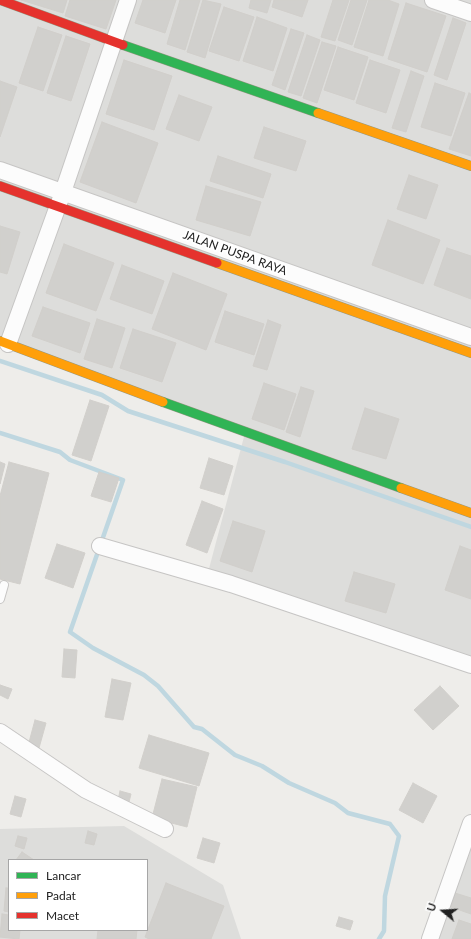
<!DOCTYPE html>
<style>
body{margin:0}
#map{position:relative;width:471px;height:939px;overflow:hidden;background:#eeedea;font-family:Lato,sans-serif}
canvas{display:block}
.legend{position:absolute;left:8px;top:859px;width:140px;height:72px;box-sizing:border-box;background:#fff;border:1px solid #a6a6a6;margin:0;padding:5px 7px;list-style:none;font-size:12px;color:#212121}
.legend li{display:flex;align-items:center;gap:8px;height:20px}
.legend b{width:20px;border:1px solid #a6a6a6}
.north{position:absolute;left:423px;top:891px;width:40px;height:40px;-webkit-text-stroke:3px #fff;paint-order:stroke;rotate:288deg;font-size:11px;font-weight:700;line-height:16px;text-align:center;color:#212121}
.north::after{content:'';display:block;margin:auto;width:14px;height:18px;background:#212121;clip-path:polygon(50% 0,100% 100%,50% 72%,0 100%)}
</style>
<div id="map">
<canvas width="471" height="939"></canvas>
<ul class="legend">
<li><b style="height:5px;background:#30b455"></b>Lancar</li>
<li><b style="height:5px;background:#ff9f0a"></b>Padat</li>
<li><b style="height:5px;background:#e5322d"></b>Macet</li>
</ul>
<div class="north">U</div>
</div>
<script>
const g = document.querySelector('canvas').getContext('2d');
g.lineJoin = 'round';
function fill(path, color) { g.fillStyle = color; g.fill(path, 'evenodd'); }
const poly = rows => new Path2D(rows.map(r => 'M' + r).join(''));
function trace(path, color, width, dash) { g.strokeStyle = color; g.lineWidth = width; g.lineCap = dash ? 'butt' : 'round'; g.setLineDash(dash || []); g.stroke(path); }
function write(font, color, halo, rows, align = 'center') {
  g.font = font + ' Lato,sans-serif'; g.lineWidth = 4; g.setLineDash([]); g.textBaseline = 'middle'; g.strokeStyle = halo; g.fillStyle = color; for (const [text, x, y, turn = 0] of rows) {
    g.save(); g.translate(x, y); g.rotate((+turn || 0) * Math.PI / 180); g.textAlign = isNaN(turn) ? turn : align; if (halo) g.strokeText(text, 0, 0); g.fillText(text, 0, 0); g.restore();
  }
}
fill(poly([
 [0,0,471,0,471,668,206,580,245,433,0,341],
 [124,826,223,885,241,939,0,939,0,829],
 [9,860,147,860,147,930,9,930],
 [471,837,471,939,436,939]
]), '#dddddb');
trace(poly([
 [0,361,102,395,128,411,285,462,471,527],
 [0,433,60,452,70,460,123,480,70,632,93,648,144,675,158,686,194,727,202,729,235,755,262,766,289,783,335,803,348,813,390,824,399,836,385,896,384,931,379,939]
]), '#bfd7e0', 4.5);
const building = poly([
 [21,0,67,0,63,13,21,0],
 [70,0,116,0,106,29,65,16,70,0],
 [143,0,176,0,165,33,135,23,143,0],
 [180,0,200,0,185,50,167,44,180,0],
 [203,0,221,4,205,58,187,52,203,0],
 [251,0,271,0,267,13,249,8,251,0],
 [274,0,308,0,302,17,272,7,274,0],
 [333,0,349,0,335,41,321,37,333,0],
 [351,0,367,0,352,45,338,40,351,0],
 [369,0,388,0,399,4,383,56,354,47,369,0],
 [406,3,446,16,427,72,388,59,406,3],
 [224,7,254,17,239,61,209,51,224,7],
 [257,17,287,28,273,71,243,61,257,17],
 [453,18,466,23,447,80,434,75,453,18],
 [38,27,62,35,43,91,19,83,38,27],
 [291,29,304,33,285,90,272,85,291,29],
 [307,35,320,40,301,96,288,92,307,35],
 [66,36,90,44,71,101,47,93,66,36],
 [322,42,336,46,317,103,303,98,322,42],
 [338,47,368,57,354,100,324,90,338,47],
 [124,60,172,76,154,130,106,114,124,60],
 [370,60,400,70,386,113,356,103,370,60],
 [411,71,424,76,406,132,392,128,411,71],
 [0,81,17,87,0,137,0,81],
 [435,83,465,93,451,136,421,127,435,83],
 [469,93,471,94,471,156,449,149,469,93],
 [179,95,212,107,199,141,166,129,179,95],
 [102,122,158,143,136,203,80,182,102,122],
 [264,127,306,141,296,171,254,158,264,127],
 [218,156,271,174,263,198,210,181,218,156],
 [409,175,438,185,426,219,397,209,409,175],
 [206,186,261,202,250,236,196,220,206,186],
 [388,220,440,240,423,284,372,265,388,220],
 [0,226,20,232,7,274,0,272,0,226],
 [64,244,114,263,96,311,46,293,64,244],
 [447,248,471,256,471,299,434,285,447,248],
 [122,265,164,281,152,314,110,299,122,265],
 [173,273,227,294,206,350,152,329,173,273],
 [43,307,90,323,80,353,32,336,43,307],
 [225,311,264,324,254,355,215,342,225,311],
 [97,319,125,328,112,368,84,359,97,319],
 [268,320,281,325,267,370,253,366,268,320],
 [133,329,176,343,162,382,120,368,133,329],
 [264,383,296,394,284,430,252,419,264,383],
 [301,387,314,391,300,437,286,432,301,387],
 [90,400,109,406,91,461,72,455,90,400],
 [365,408,399,419,386,459,352,449,365,408],
 [209,458,233,466,224,495,200,488,209,458],
 [0,462,5,464,0,484,0,462],
 [9,462,49,473,20,584,0,579,0,496,9,462],
 [99,472,119,478,111,502,91,496,99,472],
 [202,501,223,509,207,553,186,545,202,501],
 [233,521,265,531,252,572,220,561,233,521],
 [57,544,85,553,73,588,45,578,57,544],
 [460,546,471,550,471,599,445,590,460,546],
 [354,572,395,584,386,613,345,601,354,572],
 [64,649,77,650,75,678,62,677,64,649],
 [112,679,131,683,123,720,105,717,112,679],
 [0,685,12,689,8,699,0,695,0,685],
 [440,686,459,706,433,730,414,710,440,686],
 [35,720,46,723,39,748,28,746,35,720],
 [149,735,209,753,199,786,139,768,149,735],
 [162,779,197,787,187,827,152,818,162,779],
 [413,783,437,796,423,823,399,810,413,783],
 [120,791,131,794,129,802,118,800,120,791],
 [15,796,26,799,21,817,10,814,15,796],
 [88,831,97,834,94,845,85,843,88,831],
 [18,836,27,838,24,849,15,846,18,836],
 [203,838,220,843,214,863,197,858,203,838],
 [22,852,34,860,16,860,22,852],
 [166,883,224,906,211,939,149,939,145,937,166,883],
 [6,888,9,888,9,912,4,911,6,888],
 [455,893,471,898,471,914,451,907,455,893],
 [2,914,9,915,9,930,20,930,19,939,0,937,2,914],
 [339,917,353,921,350,930,336,926,339,917],
 [459,920,471,924,471,939,452,939,459,920],
 [98,930,137,930,136,939,97,939,98,930]
]);
fill(building, '#d1d0cd');
trace(building, '#d1cfcb', 1);
const lane = poly([
 [0,599,4,585]
]);
const street = poly([
 [433,0,471,13],
 [0,170,471,337],
 [8,344,63,192,128,0],
 [100,546,231,584,471,665],
 [0,732,86,790,165,829],
 [430,939,471,823]
]);
const fast = poly([
 [123,45,318,113],
 [163,402,401,488]
]);
const slow = poly([
 [318,113,471,166],
 [217,263,471,353],
 [0,341,163,402],
 [401,488,471,513]
]);
const jam = poly([
 [0,0,123,45],
 [0,186,217,263]
]);
trace(lane, '#c6c5c4', 10);
trace(street, '#c6c5c4', 18);
trace(fast, '#959882', 10);
trace(slow, '#959882', 10);
trace(jam, '#959882', 10);
trace(lane, '#fcfcfc', 8);
trace(street, '#fcfcfc', 16);
trace(fast, '#30b455', 9);
trace(slow, '#ff9f0a', 9);
trace(jam, '#e5322d', 9);
write('12px', '#212121', '#fff', [
 ["JALAN PUSPA RAYA",235,253,20]
]);
</script>
